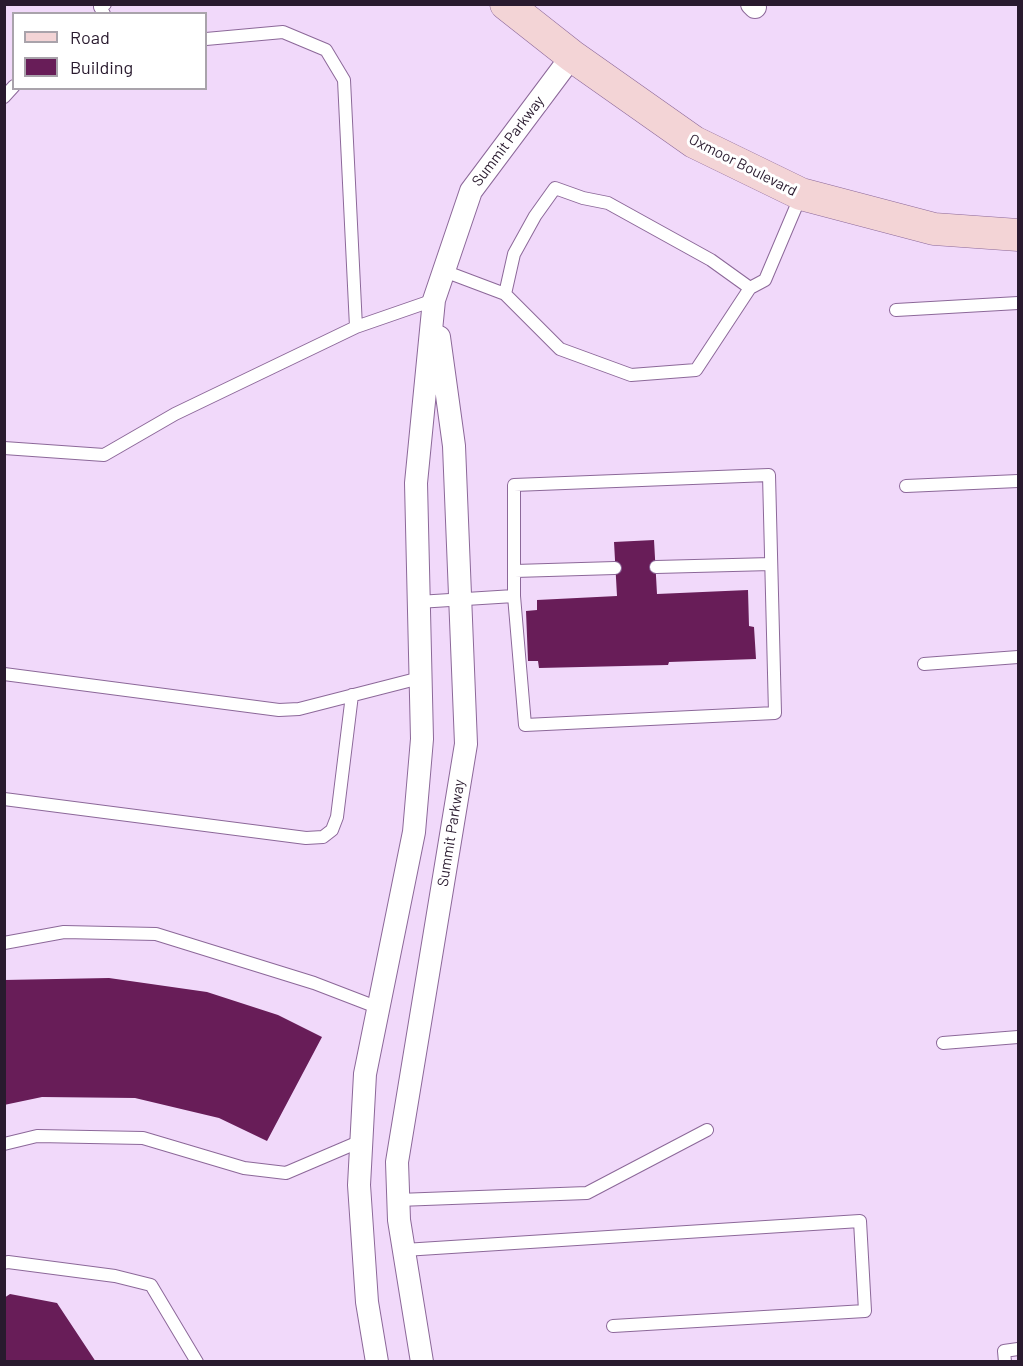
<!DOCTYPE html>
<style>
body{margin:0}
#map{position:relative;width:1023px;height:1366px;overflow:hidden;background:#f1d9fa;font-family:Barlow,sans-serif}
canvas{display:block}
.frame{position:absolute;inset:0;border:6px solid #291a2e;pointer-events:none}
.legend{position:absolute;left:12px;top:12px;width:195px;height:78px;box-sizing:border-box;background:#fff;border:2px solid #a9a3ab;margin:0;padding:8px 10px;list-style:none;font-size:18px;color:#291a2e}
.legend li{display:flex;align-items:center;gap:12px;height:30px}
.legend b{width:30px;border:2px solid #a9a3ab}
</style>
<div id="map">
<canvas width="1023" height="1366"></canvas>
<div class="frame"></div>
<ul class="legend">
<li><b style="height:8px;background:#f3d4d6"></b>Road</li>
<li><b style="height:16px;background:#681d58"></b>Building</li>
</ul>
</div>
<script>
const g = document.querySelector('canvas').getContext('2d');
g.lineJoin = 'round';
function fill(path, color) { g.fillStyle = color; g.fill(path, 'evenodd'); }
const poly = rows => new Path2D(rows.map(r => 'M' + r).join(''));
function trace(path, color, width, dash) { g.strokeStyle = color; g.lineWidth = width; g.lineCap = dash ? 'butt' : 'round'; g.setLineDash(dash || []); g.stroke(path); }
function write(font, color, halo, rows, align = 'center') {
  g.font = font + ' Barlow,sans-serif'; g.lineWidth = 6; g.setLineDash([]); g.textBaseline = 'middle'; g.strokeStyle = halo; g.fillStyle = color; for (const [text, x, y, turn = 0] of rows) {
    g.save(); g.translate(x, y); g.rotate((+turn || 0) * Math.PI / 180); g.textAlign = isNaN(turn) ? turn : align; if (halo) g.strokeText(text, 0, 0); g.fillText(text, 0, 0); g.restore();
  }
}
fill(poly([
 [654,540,657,594,748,590,749,626,754,627,756,659,669,662,668,665,539,668,538,661,528,661,526,611,537,610,537,600,617,596,614,542],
 [109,978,207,992,278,1015,322,1037,267,1141,219,1118,135,1098,42,1097,4,1105,4,980],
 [10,1294,57,1303,96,1362,4,1362,4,1298]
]), '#681d58');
const service = poly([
 [104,14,100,7,105,4],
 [206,39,283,32,326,50,344,80,356,327,434,300],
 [4,97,14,86],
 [444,271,505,294,514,254,535,216,555,188,583,198,608,203,711,260,750,288,765,280,801,195],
 [505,294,560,349,631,375,696,370,750,288],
 [896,310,1018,303],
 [4,448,104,455,175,414,356,327],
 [906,486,1018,481],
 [656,567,771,564],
 [515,571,615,568],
 [418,602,514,596,525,725,775,713,769,475,514,485,514,596],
 [924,664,1018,657],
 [4,674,279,710,299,709,420,678],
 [4,799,306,838,323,837,332,830,337,817,352,695],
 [4,943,64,932,156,934,314,983,379,1008],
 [943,1043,1018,1037],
 [4,1144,37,1136,143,1138,244,1168,286,1173,361,1141],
 [398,1200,587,1193,707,1130],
 [404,1250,860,1221,865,1311,613,1326],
 [4,1263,8,1262,115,1276,151,1285,197,1362],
 [1005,1362,1004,1351,1018,1349]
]);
const minor = poly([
 [752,4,755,7],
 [377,1362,367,1302,359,1185,365,1074,414,832,422,739,416,483,434,300,471,191,572,56],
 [422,1362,399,1220,397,1162,466,744,454,446,439,337]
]);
const secondary = poly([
 [506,4,572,56,694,142,801,194,934,229,1018,235]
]);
trace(service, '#8c6899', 14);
trace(minor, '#8c6899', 24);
trace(secondary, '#8c6899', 33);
trace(service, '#fff', 12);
trace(minor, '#fff', 22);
trace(secondary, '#f3d4d6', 32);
write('15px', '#291a2e', '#fff', [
 ["Summit Parkway",508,141,-53],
 ["Oxmoor Boulevard",743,165,27],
 ["Summit Parkway",451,833,-81]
]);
</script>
